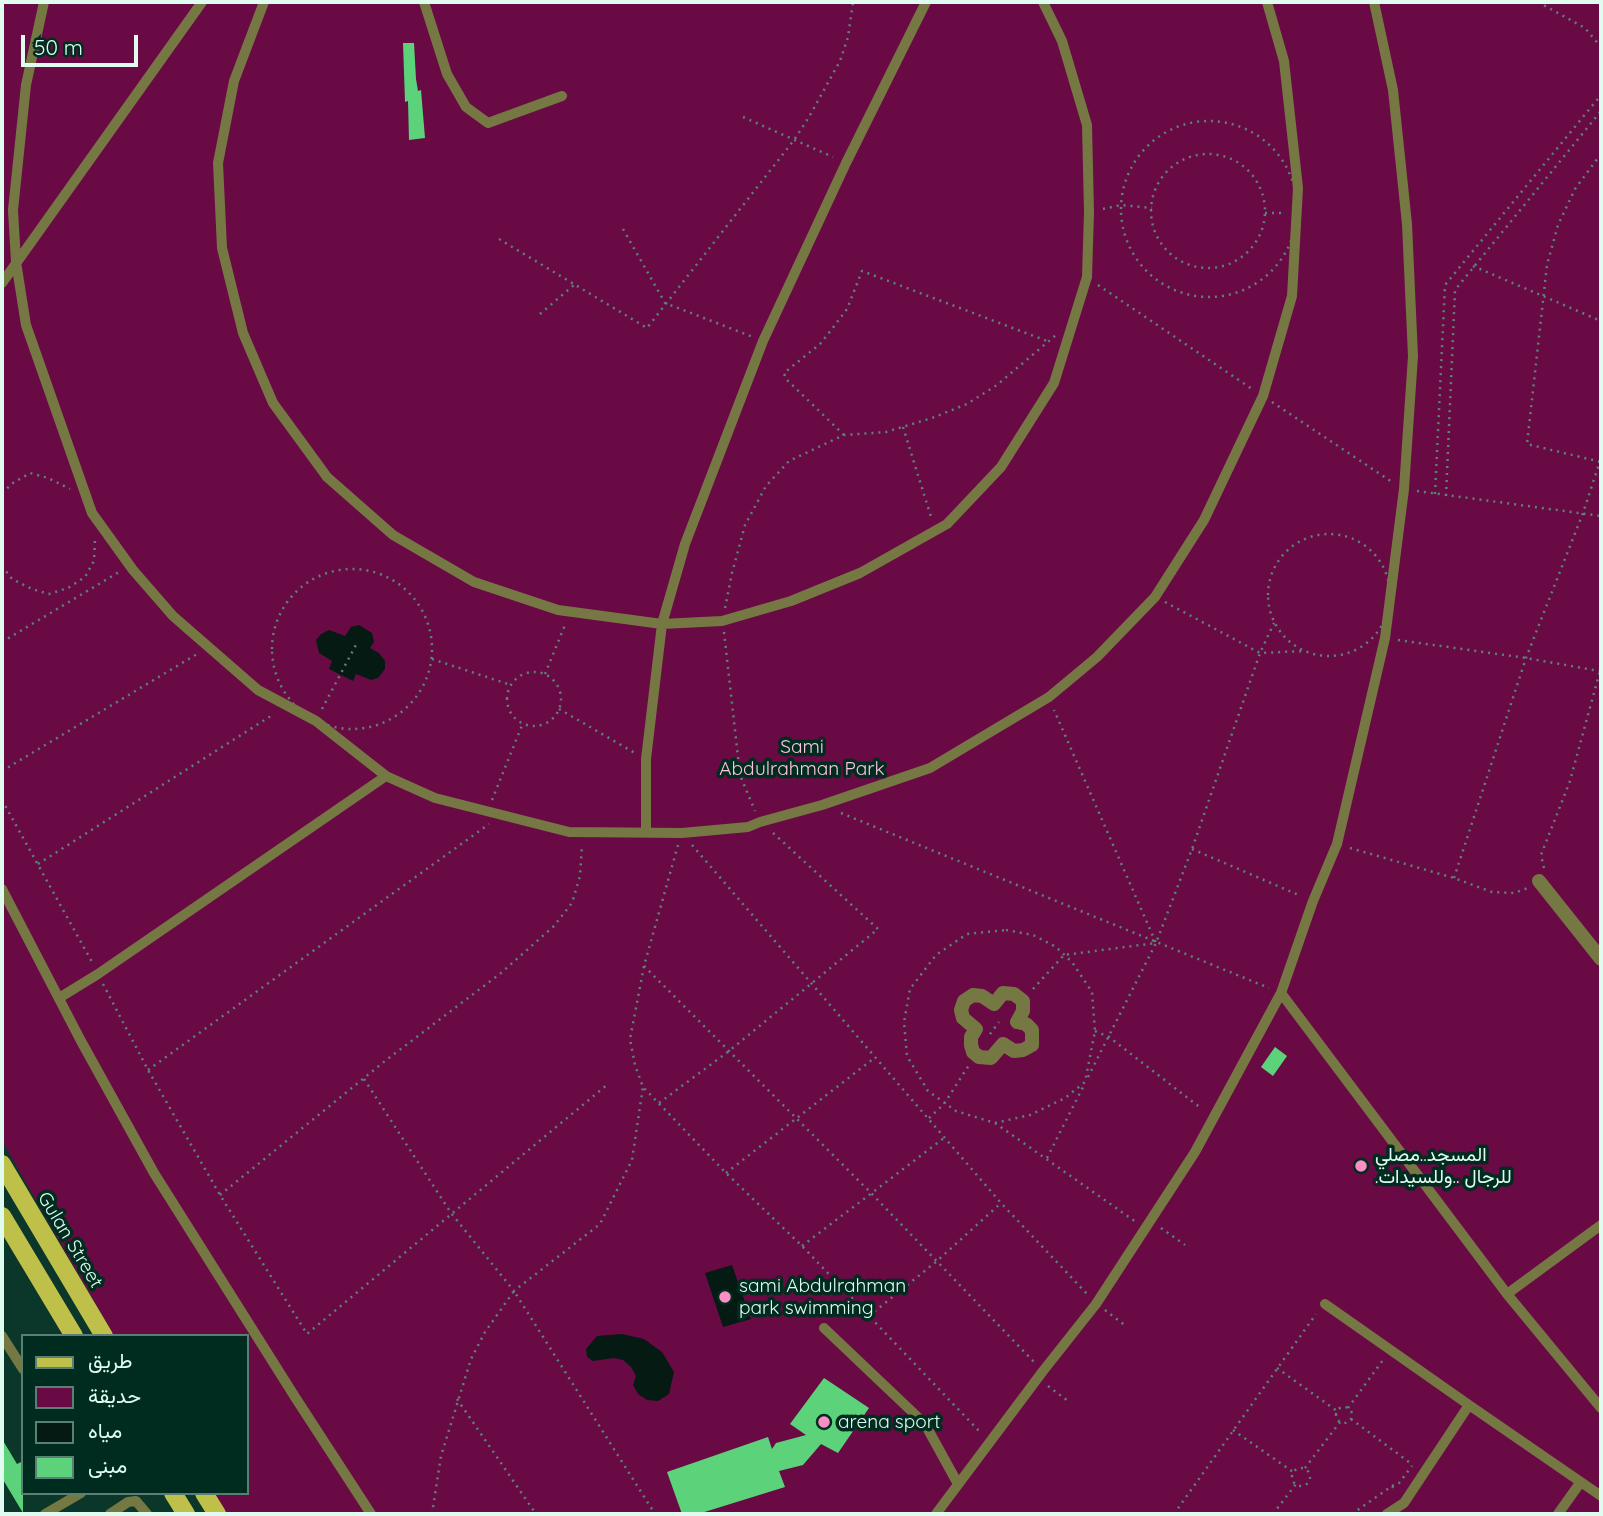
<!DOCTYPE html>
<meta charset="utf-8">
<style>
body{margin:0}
#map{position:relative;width:1603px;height:1516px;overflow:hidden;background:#0a372a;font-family:Quicksand,Vazirmatn,sans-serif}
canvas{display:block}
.frame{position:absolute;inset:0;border:4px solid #e0fcf1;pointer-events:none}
.legend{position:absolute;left:21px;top:1334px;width:228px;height:161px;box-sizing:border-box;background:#002c20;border:2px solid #5a7f74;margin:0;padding:9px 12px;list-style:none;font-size:21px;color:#e0fcf1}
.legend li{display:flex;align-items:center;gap:14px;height:35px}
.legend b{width:35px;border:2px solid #5a7f74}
.scale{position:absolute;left:21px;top:35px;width:117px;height:32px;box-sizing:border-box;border:4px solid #e0fcf1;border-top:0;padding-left:9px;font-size:21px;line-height:24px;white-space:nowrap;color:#e0fcf1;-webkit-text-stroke:5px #002c20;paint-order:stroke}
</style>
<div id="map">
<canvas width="1603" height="1516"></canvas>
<div class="frame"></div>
<ul class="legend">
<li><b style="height:9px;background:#bfc04a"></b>طريق</li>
<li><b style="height:19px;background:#6a0a45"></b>حديقة</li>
<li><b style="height:19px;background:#041a13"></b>مياه</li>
<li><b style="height:19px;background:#5cd37b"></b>مبنى</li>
</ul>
<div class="scale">50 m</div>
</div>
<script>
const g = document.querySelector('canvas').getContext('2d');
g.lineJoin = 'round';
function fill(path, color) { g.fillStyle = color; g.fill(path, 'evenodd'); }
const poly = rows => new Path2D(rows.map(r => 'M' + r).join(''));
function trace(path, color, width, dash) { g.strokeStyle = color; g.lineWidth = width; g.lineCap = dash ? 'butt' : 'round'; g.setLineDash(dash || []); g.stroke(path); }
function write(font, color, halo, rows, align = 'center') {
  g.font = font + ' Quicksand,Vazirmatn,sans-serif'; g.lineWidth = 7; g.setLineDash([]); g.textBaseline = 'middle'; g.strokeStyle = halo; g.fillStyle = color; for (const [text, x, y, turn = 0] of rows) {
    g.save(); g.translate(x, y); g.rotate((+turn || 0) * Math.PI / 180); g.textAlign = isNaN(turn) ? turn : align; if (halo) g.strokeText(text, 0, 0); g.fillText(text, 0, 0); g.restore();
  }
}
fill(poly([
 [2,2,1601,2,1601,1514,217,1514,204,1493,247,1493,247,1336,114,1336,2,1141]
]), '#6a0a45');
fill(poly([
 [359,625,372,633,374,642,370,648,379,653,385,661,385,669,378,678,371,680,356,674,353,681,329,669,332,661,319,653,316,640,321,634,329,630,345,636,351,627],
 [732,1265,751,1319,723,1327,705,1273],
 [622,1334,644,1339,662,1352,674,1372,669,1394,658,1401,647,1400,638,1394,633,1385,636,1376,631,1367,623,1360,614,1358,593,1361,587,1357,586,1349,597,1336]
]), '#041a13');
fill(poly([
 [403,43,414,43,416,79,418,91,421,90,425,138,409,140,408,101,405,102],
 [1275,1047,1287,1056,1273,1076,1261,1067],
 [824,1378,869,1408,838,1453,821,1444,803,1465,779,1471,785,1487,698,1514,682,1514,667,1472,768,1437,772,1449,776,1443,806,1435,790,1424],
 [2,1439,17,1464,23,1461,23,1513,2,1478]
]), '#5cd37b');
trace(poly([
 [1538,2,1585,28,1601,47],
 [743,117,833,157],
 '1121 209a88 88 0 1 1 176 0a88 88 0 1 1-176 0Z',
 [1601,154,1575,189,1558,225,1547,265,1527,444,1601,462],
 '1151 211a57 57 0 1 1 114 0a57 57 0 1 1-114 0Z',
 [1103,209,1121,205,1152,208],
 [1265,213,1283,213],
 [623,229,665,303,753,337],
 [499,239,647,328,794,140,809,117,840,61,848,37,853,2],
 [1473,266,1601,321],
 [1098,285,1252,389],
 [540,314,574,285],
 [1272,402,1392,482],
 [903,427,932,520],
 [844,435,786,379,784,373,820,344,832,329,847,309,862,271,1047,341],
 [1417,491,1601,516],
 [2,493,13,483,30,473,48,478,70,489],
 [1435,494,1445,285,1601,95],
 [1446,496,1455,290,1601,111],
 '1268 595a61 61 0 1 1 122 0a61 61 0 1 1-122 0Z',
 [2,566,12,579,32,589,49,594,68,588,85,577,94,561,95,539],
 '272 649a80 80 0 1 1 160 0a80 80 0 1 1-160 0Z',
 [1165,602,1260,653,1304,651],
 [725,608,732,573,745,525,766,486,789,461,844,435,886,432,932,418,967,404,997,385,1056,335],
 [724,632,740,775,755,811],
 [1398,640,1526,658,1599,671],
 [2,642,119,572],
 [432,659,511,685],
 '507 699a27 27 0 1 1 54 0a27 27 0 1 1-54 0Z',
 [545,674,565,625],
 [322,709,358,641],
 [559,709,635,753],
 [2,771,197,654],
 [2,800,92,962],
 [492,800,523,723],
 [841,813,1269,988],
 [678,845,644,966,630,1039,635,1065,643,1087,726,1173,802,1246,980,1432],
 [692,845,1001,1203,1087,1294],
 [1350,848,1454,878,1492,892,1514,893,1528,888],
 [1192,849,1301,896],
 [38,864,274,714],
 [1544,868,1541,855,1570,781,1601,667],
 [1454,878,1526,658,1583,513,1600,461],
 [1006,930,1033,935,1056,947,1072,962,1092,992,1095,1031,1085,1082,1065,1098,1030,1115,995,1123,956,1111,928,1091,907,1056,904,1022,910,989,936,955,967,934,1006,930],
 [644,966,870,1192,1035,1363],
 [103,984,148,1070,220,1195,307,1334,608,1084],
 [1033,989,1064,955,1156,943,1054,710],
 [1095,1031,1109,1037,1202,1109],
 [990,1034,999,1022],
 [148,1070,489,824],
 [1088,1077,1156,943,1192,849,1260,653,1274,623],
 [364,1079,451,1213,514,1291,600,1224,632,1160,643,1087],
 [659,1103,729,1051,878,929,772,832],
 [929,1118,944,1104,969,1065],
 [995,1123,1136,1222],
 [1047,1158,1085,1083],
 [726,1173,873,1059],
 [220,1195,385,1061,501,973,554,926,572,903,580,876,582,845],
 [1161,1228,1185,1245],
 [802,1246,944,1138],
 [1105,1310,1127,1327],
 [869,1316,937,1261,1001,1203],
 [1277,1368,1337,1411],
 [1048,1386,1068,1401],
 [457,1399,536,1514],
 '1336 1415a8 8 0 1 1 16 0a8 8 0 1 1-16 0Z',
 [1348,1408,1383,1360],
 [1351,1419,1413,1465],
 [1233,1430,1293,1472],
 [1305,1468,1340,1422],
 '1292 1477a9 9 0 1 1 18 0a9 9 0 1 1-18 0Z',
 [1392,1486,1399,1483,1412,1466],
 [432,1514,441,1456,471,1359,485,1332,514,1291,655,1514],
 [1174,1514,1316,1314],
 [1273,1514,1296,1484],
 [1352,1514,1392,1486,1396,1491]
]), '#5c8377', 2.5, [2, 5]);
trace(poly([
 [44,2,26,85,13,210,16,262,26,325,92,513,133,570,173,616,258,690,316,721,386,776,435,798,569,832,682,833,748,827,760,822,822,805,930,768,1049,697,1097,657,1155,597,1204,520,1263,396,1292,296,1298,188,1284,61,1267,2],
 [264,2,234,81,218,163,222,248,243,333,273,403,327,477,393,535,474,582,558,610,662,624,722,621,791,601,860,573,947,524,1001,467,1054,383,1087,277,1089,212,1087,125,1062,41,1043,2],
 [424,2,447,74,466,107,488,123,562,96],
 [2,283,202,2],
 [646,832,646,759,662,624,685,544,763,341,846,163,926,2],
 [2,889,81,1041,154,1173,295,1397,371,1514],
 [1281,993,1507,1294,1601,1408],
 [59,998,98,974,386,776],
 [1507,1294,1601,1225],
 [1325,1304,1469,1405],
 [824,1328,925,1424,958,1484],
 [2,1336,23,1369],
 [45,1514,81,1493],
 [110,1514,128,1502,136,1501,147,1514],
 [936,1514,1043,1371,1096,1304,1195,1152,1281,993,1313,901,1337,844,1385,638,1404,489,1413,356,1407,224,1393,90,1374,2],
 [1387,1514,1404,1503,1469,1405,1601,1496],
 [1558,1514,1580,1483]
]), '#767843', 10);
trace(poly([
 [1539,881,1601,959],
 [1003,993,1014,994,1023,1001,1023,1011,1017,1022,1026,1024,1032,1030,1032,1045,1023,1050,1014,1051,1003,1044,991,1058,979,1057,973,1052,971,1045,971,1037,976,1029,963,1018,961,1010,964,1001,973,995,982,996,994,1004,1003,993]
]), '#767843', 14);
trace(poly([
 [2,1164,104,1336],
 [2,1216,74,1336],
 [173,1493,186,1514],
 [204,1493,217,1514]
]), '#bfc04a', 18);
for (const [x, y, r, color] of [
 [1361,1166,7,"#fb8fc5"],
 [725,1297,7,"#fb8fc5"],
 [824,1422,7,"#fb8fc5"]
]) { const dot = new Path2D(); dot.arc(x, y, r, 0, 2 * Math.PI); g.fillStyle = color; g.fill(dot); trace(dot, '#002c20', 2.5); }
write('19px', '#ffc2de', '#002c20', [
 ["Sami",802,747],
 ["Abdulrahman Park",802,769]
]);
write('19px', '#e0fcf1', '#002c20', [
 ["المسجد..مصلي",1375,1155],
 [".للرجال ..وللسيدات",1375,1177],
 ["sami Abdulrahman",739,1286],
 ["park swimming",739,1308],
 ["arena sport",838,1422]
], 'left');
write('19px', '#e0fcf1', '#002c20', [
 ["Gulan Street",70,1240,59]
]);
</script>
